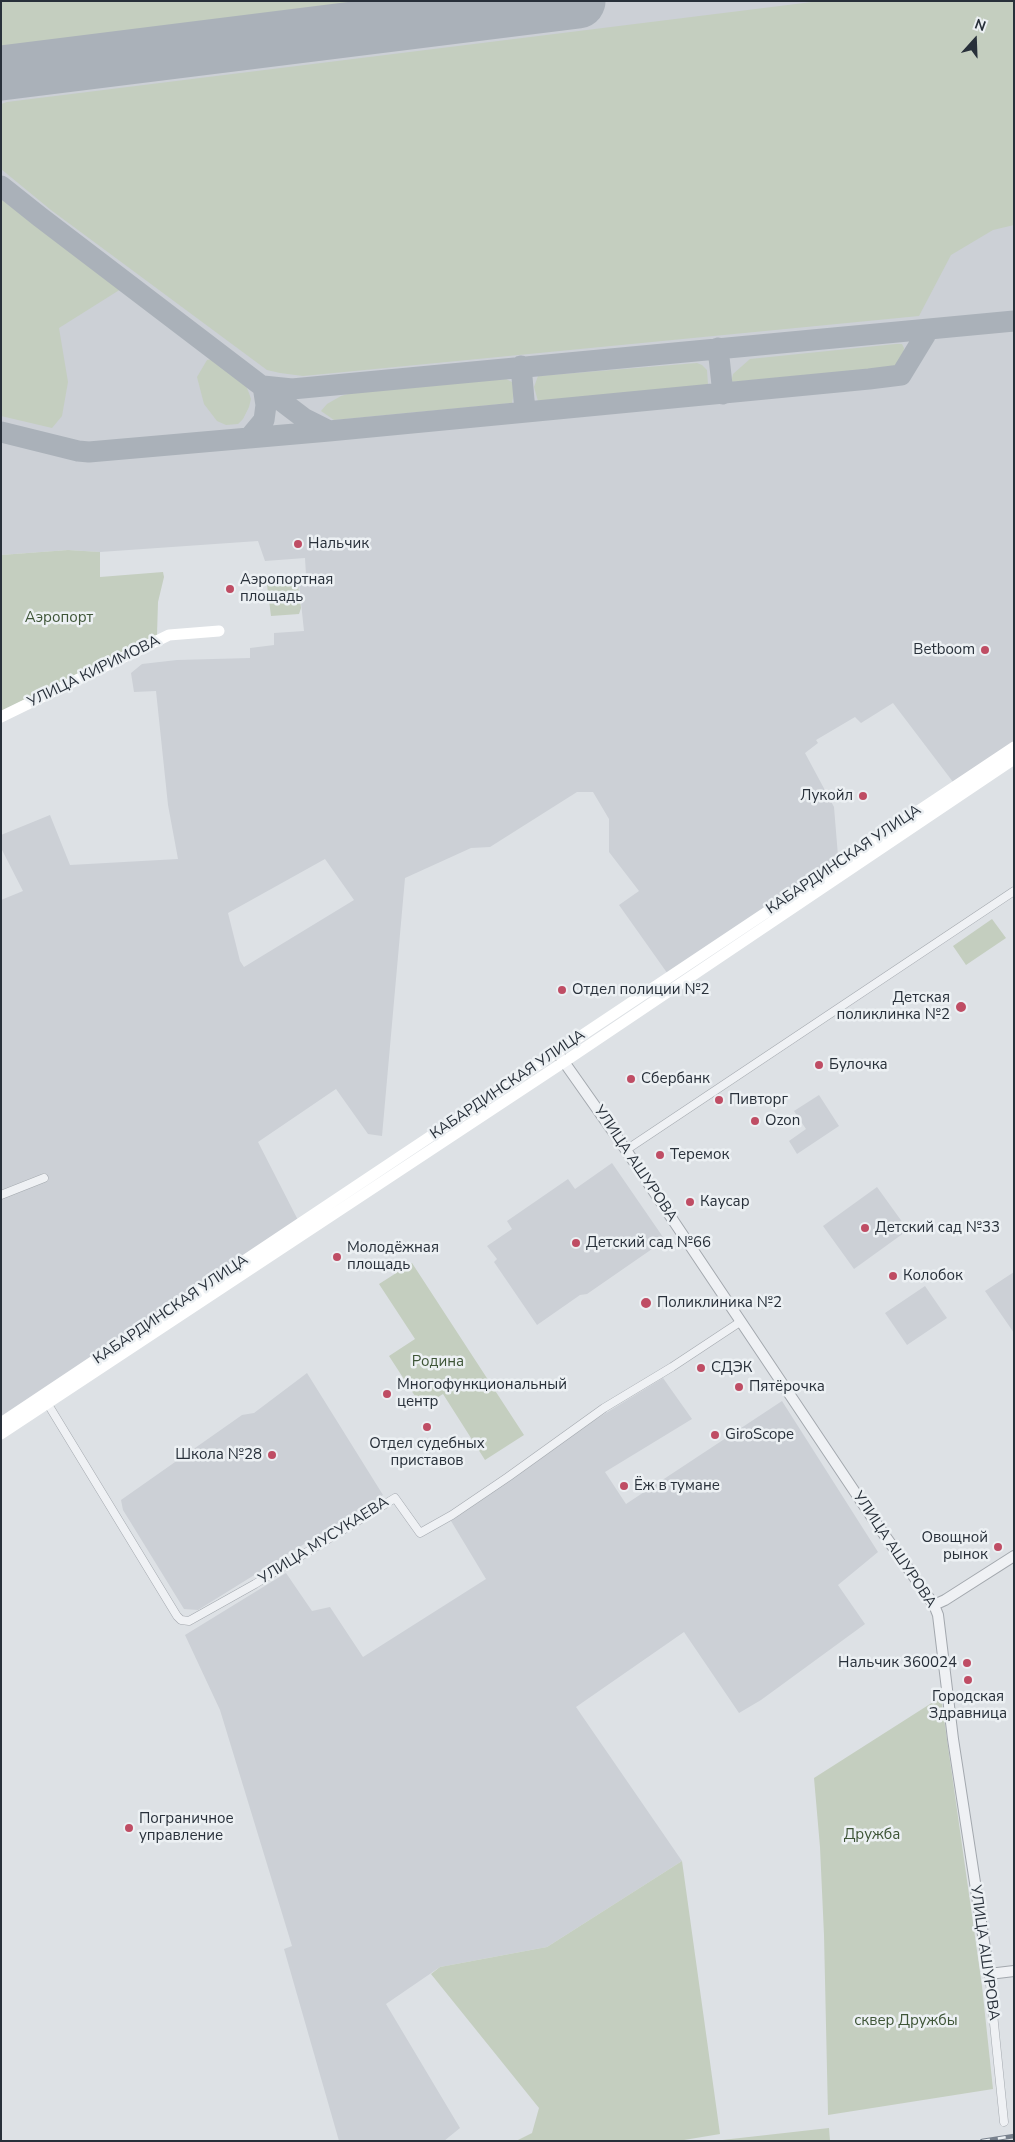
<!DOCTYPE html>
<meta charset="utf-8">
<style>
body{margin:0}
#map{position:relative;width:1015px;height:2142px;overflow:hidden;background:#dde1e5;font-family:"Nunito Sans",sans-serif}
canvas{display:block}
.frame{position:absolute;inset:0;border:2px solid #28303a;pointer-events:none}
.north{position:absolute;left:950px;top:15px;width:50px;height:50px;-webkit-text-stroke:4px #ecf0f3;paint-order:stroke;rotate:20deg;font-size:14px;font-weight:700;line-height:20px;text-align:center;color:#28303a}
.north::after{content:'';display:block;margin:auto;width:18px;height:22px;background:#28303a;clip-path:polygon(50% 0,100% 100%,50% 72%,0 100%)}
</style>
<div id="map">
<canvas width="1015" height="2142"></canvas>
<div class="frame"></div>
<div class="north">N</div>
</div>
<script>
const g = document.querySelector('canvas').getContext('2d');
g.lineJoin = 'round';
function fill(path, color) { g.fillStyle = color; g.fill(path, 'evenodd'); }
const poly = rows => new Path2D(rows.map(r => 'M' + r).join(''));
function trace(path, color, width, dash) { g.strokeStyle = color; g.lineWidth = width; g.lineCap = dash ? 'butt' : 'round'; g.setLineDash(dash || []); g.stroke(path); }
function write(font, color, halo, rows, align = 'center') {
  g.font = font + ' "Nunito Sans",sans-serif'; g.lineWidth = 5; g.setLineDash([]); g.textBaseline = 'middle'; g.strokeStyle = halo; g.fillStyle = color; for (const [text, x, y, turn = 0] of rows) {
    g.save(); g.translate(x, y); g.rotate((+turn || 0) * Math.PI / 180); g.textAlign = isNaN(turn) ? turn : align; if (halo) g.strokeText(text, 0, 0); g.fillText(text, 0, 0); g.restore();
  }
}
fill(poly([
 [1,1,1014,1,1014,747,670,977,619,905,639,891,609,852,609,819,593,792,577,792,490,847,471,848,405,878,382,1136,368,1134,336,1089,258,1142,300,1224,1,1423,1,900,23,891,1,848,1,835,50,815,70,865,178,859,168,805,156,691,134,692,131,673,142,664,177,660,250,658,250,648,274,645,274,633,304,631,299,584,306,575,305,558,265,561,258,541,100,552,68,550,1,555],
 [893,703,953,782,853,849,838,856,834,807,805,753,818,743,816,740,855,717,861,723],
 [325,859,354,900,244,967,240,961,228,913],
 [819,1095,839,1126,797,1154,789,1141,806,1129,794,1111],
 [612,1163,665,1240,587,1294,580,1295,537,1325,494,1262,497,1259,487,1246,512,1229,507,1221,568,1179,575,1189],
 [877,1187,908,1230,854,1269,823,1226],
 [1014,1272,1014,1333,985,1291],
 [925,1286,947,1318,907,1345,885,1313],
 [307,1373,383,1495,198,1610,184,1609,123,1510,121,1500,242,1415,254,1413],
 [663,1378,692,1419,605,1472,626,1504,782,1401,878,1552,838,1585,865,1624,761,1700,739,1713,684,1632,576,1707,682,1861,547,1947,440,1967,386,2004,460,2128,444,2141,339,2141,284,1949,292,1946,220,1710,185,1635,286,1573,312,1611,330,1607,363,1657,486,1579,451,1521,575,1432]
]), '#ccd0d6');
fill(poly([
 [1,1,364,1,1,47],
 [820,1,1014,1,1014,225,993,230,951,255,919,316,303,376,280,373,267,370,51,210,1,169,1,104,7,102],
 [1,196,121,289,59,328,68,382,62,416,52,428,1,416],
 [896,344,902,344,904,348,903,356,894,367,731,382,733,374,750,359],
 [213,359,246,386,249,393,251,399,249,407,243,419,238,424,226,425,217,421,204,404,197,377,207,360],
 [697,363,702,365,707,370,708,385,538,401,534,387,538,376],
 [506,379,512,382,515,387,512,403,334,420,321,411,327,404,341,396,355,392],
 [68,550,100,552,100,577,163,572,164,577,158,602,157,635,1,711,1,555],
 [298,584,301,608,299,614,271,616,267,585],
 [992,919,1006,938,966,965,953,946],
 [412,1263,524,1435,485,1460,443,1394,422,1407,389,1356,415,1339,379,1284],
 [941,1697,982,1986,993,2089,828,2115,824,1935,820,1847,814,1778],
 [682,1861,720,2134,678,2141,516,2141,532,2133,539,2108,431,1974,440,1967,547,1947],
 [829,2128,830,2141,714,2141,731,2139]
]), '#c4cebf');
trace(poly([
 [1,186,40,217,305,419,329,431],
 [718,348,723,394],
 [521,366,525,411],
 [263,386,292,389,1014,321],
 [1,432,78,451,89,452,329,431,869,379,901,375,929,329],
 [249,438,264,420,266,405,263,386]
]), '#aab1b9', 21);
trace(poly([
 [1,73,578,1]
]), '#aab1b9', 55);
const minor = poly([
 [626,1150,1014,891],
 [1,1195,44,1178],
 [46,1401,177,1616,181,1620,189,1621,255,1584,395,1498,420,1533,452,1515,508,1477,604,1408,672,1367,740,1322],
 [989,1974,1004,2122]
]);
const tertiary = poly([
 [557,1052,626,1150,871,1516,934,1605,938,1615,953,1739,989,1974,1014,1971],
 [934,1605,945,1600,1014,1556]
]);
trace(minor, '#a3a8ae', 9);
trace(tertiary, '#a3a8ae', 12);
trace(minor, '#eff1f4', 8);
trace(tertiary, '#eff1f4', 10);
trace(poly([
 [1,717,169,635,219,631],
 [1,1423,1014,747],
 [1,1434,564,1062,1014,759]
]), '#fff', 11);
const rail = poly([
 [982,2141,1014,2136]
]);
trace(rail, '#78818d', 4.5);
trace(rail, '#ecf0f3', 2.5, [8]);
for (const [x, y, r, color] of [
 [298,544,5,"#bf4d64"],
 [230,589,5,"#bf4d64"],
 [985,650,5,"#bf4d64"],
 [863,796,5,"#bf4d64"],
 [562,990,5,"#bf4d64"],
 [961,1007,6,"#bf4d64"],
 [819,1065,5,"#bf4d64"],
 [631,1079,5,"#bf4d64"],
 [719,1100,5,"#bf4d64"],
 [755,1121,5,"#bf4d64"],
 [660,1155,5,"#bf4d64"],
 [690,1202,5,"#bf4d64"],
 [865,1228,5,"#bf4d64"],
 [576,1243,5,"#bf4d64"],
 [337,1257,5,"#bf4d64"],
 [893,1276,5,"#bf4d64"],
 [646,1303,6,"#bf4d64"],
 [701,1368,5,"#bf4d64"],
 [739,1387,5,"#bf4d64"],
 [387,1394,5,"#bf4d64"],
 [427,1427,5,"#bf4d64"],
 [715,1435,5,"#bf4d64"],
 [272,1455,5,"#bf4d64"],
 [624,1486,5,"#bf4d64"],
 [998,1547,5,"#bf4d64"],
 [967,1663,5,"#bf4d64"],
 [968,1680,5,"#bf4d64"],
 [129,1828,5,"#bf4d64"]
]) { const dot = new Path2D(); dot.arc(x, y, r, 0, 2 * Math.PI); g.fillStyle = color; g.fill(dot); trace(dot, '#ecf0f3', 2); }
write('15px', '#28303a', '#ecf0f3', [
 ["Нальчик",308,544],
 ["Аэропортная",240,580],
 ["площадь",240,597],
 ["Betboom",975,650,"right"],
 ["Лукойл",853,796,"right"],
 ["Отдел полиции №2",572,990],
 ["Детская",950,998,"right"],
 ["поликлинка №2",950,1015,"right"],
 ["Булочка",829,1065],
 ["Сбербанк",641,1079],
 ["Пивторг",729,1100],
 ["Ozon",765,1121],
 ["Теремок",670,1155],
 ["Каусар",700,1202],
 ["Детский сад №33",875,1228],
 ["Детский сад №66",586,1243],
 ["Молодёжная",347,1248],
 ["площадь",347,1265],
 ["Колобок",903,1276],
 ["Поликлиника №2",657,1303],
 ["СДЭК",711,1368],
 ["Многофункциональный",397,1385],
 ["центр",397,1402],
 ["Пятёрочка",749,1387],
 ["GiroScope",725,1435],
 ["Отдел судебных",427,1444,"center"],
 ["приставов",427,1461,"center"],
 ["Школа №28",262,1455,"right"],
 ["Ёж в тумане",634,1486],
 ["Овощной",988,1538,"right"],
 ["рынок",988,1555,"right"],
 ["Нальчик 360024",957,1663,"right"],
 ["Городская",968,1697,"center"],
 ["Здравница",968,1714,"center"],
 ["Пограничное",139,1819],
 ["управление",139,1836]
], 'left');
write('15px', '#3e5537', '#ecf0f3', [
 ["Аэропорт",59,618],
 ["Родина",438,1362],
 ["Дружба",872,1835],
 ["сквер Дружбы",906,2021]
]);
write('15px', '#28303a', '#ecf0f3', [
 ["УЛИЦА КИРИМОВА",94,672,-26],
 ["КАБАРДИНСКАЯ УЛИЦА",844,860,-34],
 ["КАБАРДИНСКАЯ УЛИЦА",508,1085,-34],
 ["УЛИЦА АШУРОВА",635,1164,56],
 ["КАБАРДИНСКАЯ УЛИЦА",171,1310,-34],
 ["УЛИЦА МУСУКАЕВА",324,1541,-32],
 ["УЛИЦА АШУРОВА",894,1550,56],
 ["УЛИЦА АШУРОВА",984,1953,82]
]);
</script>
